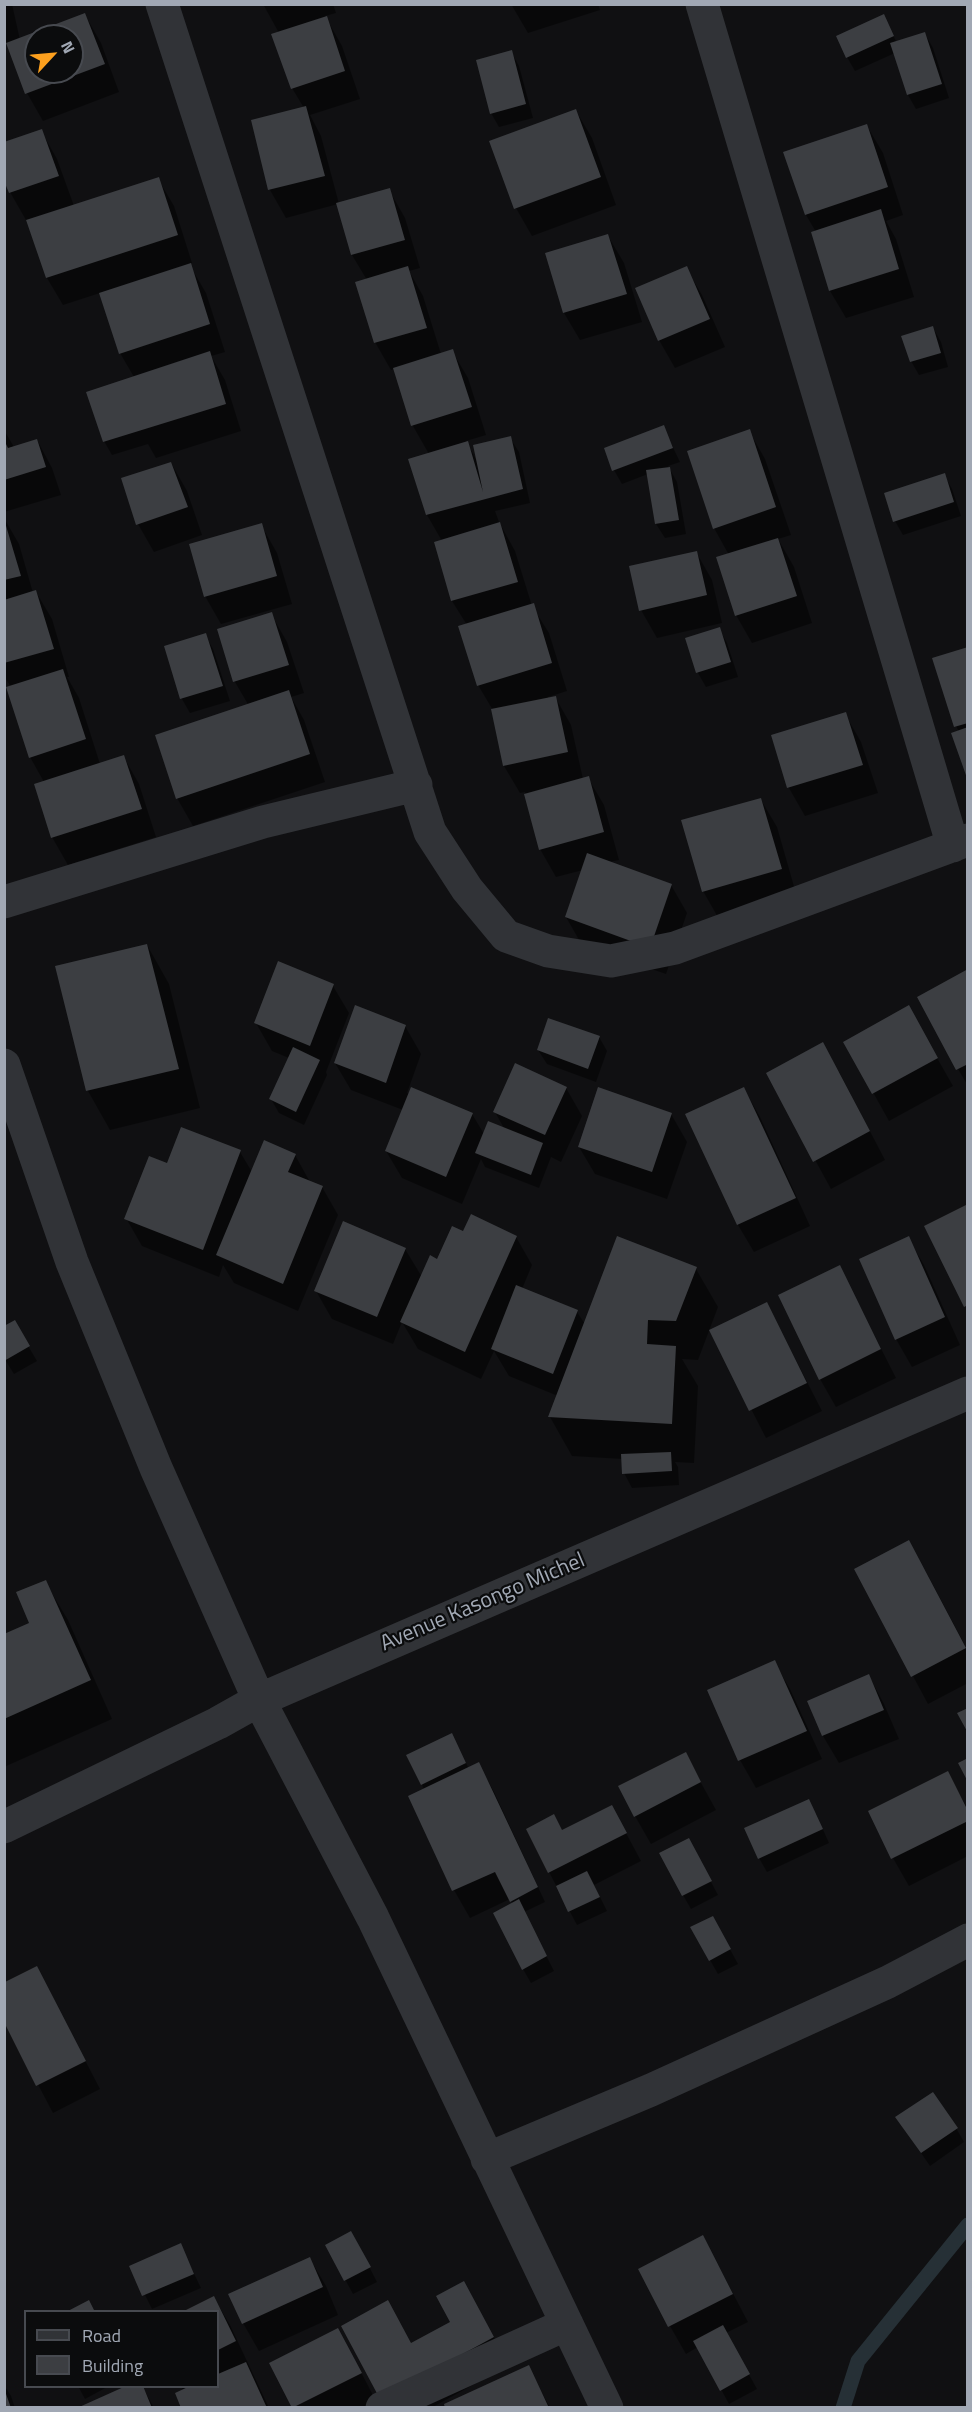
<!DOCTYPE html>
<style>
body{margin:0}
#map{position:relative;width:972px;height:2412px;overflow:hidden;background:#101012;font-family:"Titillium Web",sans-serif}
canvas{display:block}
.frame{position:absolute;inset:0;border:6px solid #a1a8b4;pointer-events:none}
.legend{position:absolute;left:24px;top:2310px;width:195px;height:78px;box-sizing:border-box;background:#0b0c0d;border:2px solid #474a50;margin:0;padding:8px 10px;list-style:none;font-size:18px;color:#a1a8b4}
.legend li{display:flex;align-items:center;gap:12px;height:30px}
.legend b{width:30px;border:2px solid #474a50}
.north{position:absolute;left:24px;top:24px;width:60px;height:60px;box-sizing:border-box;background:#0b0c0d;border:2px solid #474a50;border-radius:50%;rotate:64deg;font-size:16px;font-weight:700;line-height:24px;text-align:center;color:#a1a8b4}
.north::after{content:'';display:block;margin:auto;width:21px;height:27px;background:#fca01e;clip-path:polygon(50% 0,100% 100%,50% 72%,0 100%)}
</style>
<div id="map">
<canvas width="972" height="2412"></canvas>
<div class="frame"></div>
<ul class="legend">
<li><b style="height:8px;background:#313337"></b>Road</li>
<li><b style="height:16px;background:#3c3e42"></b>Building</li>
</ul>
<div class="north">N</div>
</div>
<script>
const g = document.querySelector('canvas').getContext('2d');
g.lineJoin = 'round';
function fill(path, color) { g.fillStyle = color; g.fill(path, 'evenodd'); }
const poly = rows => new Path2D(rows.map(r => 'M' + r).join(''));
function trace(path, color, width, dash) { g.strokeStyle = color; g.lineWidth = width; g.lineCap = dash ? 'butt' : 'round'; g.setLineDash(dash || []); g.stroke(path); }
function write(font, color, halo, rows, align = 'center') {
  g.font = font + ' "Titillium Web",sans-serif'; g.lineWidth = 4.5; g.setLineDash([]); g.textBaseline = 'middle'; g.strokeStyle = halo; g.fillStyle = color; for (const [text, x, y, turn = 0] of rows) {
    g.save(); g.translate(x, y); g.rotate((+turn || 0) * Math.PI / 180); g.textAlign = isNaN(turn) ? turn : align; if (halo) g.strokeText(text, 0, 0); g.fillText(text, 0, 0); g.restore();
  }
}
fill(poly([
 [4,4,12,4,20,40,85,15,101,43,119,92,43,121,27,93,8,44,4,45],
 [36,36,72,36,72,72,36,72],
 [263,4,333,4,336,13,325,16,342,46,360,99,310,115,321,136,339,204,389,190,405,218,420,268,409,271,423,296,441,354,452,351,468,378,486,435,466,441,477,461,510,438,519,452,530,503,495,511,499,522,515,551,532,606,549,633,567,691,548,697,548,699,555,697,571,725,583,779,588,778,604,805,619,860,609,862,671,885,687,913,666,974,582,945,566,917,583,870,556,877,540,849,525,792,520,793,504,766,494,712,478,685,467,625,452,601,442,541,427,515,410,460,429,454,413,426,395,369,391,370,375,342,367,280,352,255,338,204,286,218,270,190,253,121,304,108,292,88,279,33],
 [511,4,598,4,600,10,528,33],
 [883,16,897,43,925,34,933,48,949,98,916,109,908,95,895,53,855,71,847,57],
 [511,52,519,66,533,118,499,127,491,113],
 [576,111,592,138,616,205,532,236,516,208],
 [867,126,883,153,903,215,886,221,896,239,914,297,846,318,830,291,816,232,806,215],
 [41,131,57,159,74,206,158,179,174,206,192,263,189,264,206,293,225,352,211,356,225,380,241,431,156,458,148,444,112,455,104,441,134,377,120,353,100,293,63,305,47,278,26,220,10,192],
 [608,236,624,263,642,322,580,340,564,313],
 [686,268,702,295,725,347,675,368,659,340],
 [933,328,941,342,948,367,919,375,911,361],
 [663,427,680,462,668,466,677,482,686,534,665,538,656,524,648,474,622,484,614,470],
 [4,430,14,447,37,440,52,468,61,495,4,512],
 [749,431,765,459,791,535,778,539,794,567,812,623,752,643,736,615,729,555,714,528],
 [171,463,187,491,202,535,154,552,138,524],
 [944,475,952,489,961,516,903,535,895,521],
 [4,518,19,544,33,593,36,592,52,619,69,677,67,677,79,698,100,764,123,756,139,784,156,837,68,865,52,837,44,782,30,757,11,687,4,676],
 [261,525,277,553,292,604,221,624,205,596],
 [696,552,712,580,722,623,657,638,641,610],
 [271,614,287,642,304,693,291,697,304,720,325,782,193,826,177,798,249,706,235,682,219,630],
 [719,629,727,643,738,677,706,687,698,673,687,639],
 [205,635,213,649,230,701,190,713,182,699,166,647],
 [968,648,968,775,959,732,956,726],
 [845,714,861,742,878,793,805,816,789,788,773,736],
 [761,800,777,827,797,897,719,919,703,891],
 [147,945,169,984,200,1108,110,1130,88,1091,57,967],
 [968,971,968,1086,958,1069],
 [333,986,349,1013,326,1072,327,1075,304,1125,279,1113,271,1099,289,1058,272,1051,256,1023],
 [405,1026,421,1054,407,1093,472,1114,484,1134,505,1130,495,1112,566,1088,582,1116,561,1162,551,1157,539,1188,485,1167,481,1159,462,1204,402,1178,386,1151,403,1110,351,1090,335,1063],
 [924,1035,953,1086,889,1121,845,1042],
 [599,1037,607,1051,596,1082,547,1064,538,1050],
 [839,1072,885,1160,831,1189,768,1074],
 [744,1089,760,1117,810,1226,754,1252,738,1225,687,1115],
 [671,1114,687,1142,667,1199,595,1174,579,1147],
 [240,1152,252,1172,295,1155,310,1182,322,1187,338,1215,298,1311,234,1283,223,1265,219,1277,142,1246,126,1218,168,1165],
 [463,1234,516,1237,532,1265,522,1289,577,1312,585,1324,696,1269,718,1307,698,1360,682,1359,698,1386,694,1463,675,1462,678,1467,679,1485,632,1488,624,1473,623,1459,572,1456,550,1417,558,1396,509,1376,494,1351,481,1379,418,1349,402,1322,393,1344,332,1319,316,1291,405,1249,422,1277],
 [908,1238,924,1265,960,1345,912,1367,896,1339],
 [839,1266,896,1378,836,1407,820,1379],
 [767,1304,822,1411,766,1438,711,1331],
 [14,1322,37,1361,14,1374,4,1358],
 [856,1570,925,1570,968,1651,968,1683,928,1704],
 [45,1582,68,1620,112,1719,4,1767,4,1636,31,1624],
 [774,1662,790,1689,822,1759,756,1788,740,1760],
 [869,1676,884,1704,899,1739,839,1763,823,1736,809,1702],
 [459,1749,469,1769,479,1764,494,1792,545,1902,524,1912,554,1971,531,1983,523,1969,513,1904,510,1899,470,1918,454,1890,422,1784],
 [685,1754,716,1810,651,1844,635,1816],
 [947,1773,968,1809,968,1856,909,1886,893,1858],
 [612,1807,641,1861,594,1885,607,1911,577,1925,549,1872,562,1832],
 [816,1814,829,1843,767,1872,759,1858],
 [696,1854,718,1895,691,1909,683,1895],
 [720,1931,738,1964,718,1974,710,1960],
 [37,1968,100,2089,53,2113,4,2020,4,1984],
 [897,2118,956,2128,964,2142,930,2166],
 [180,2245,201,2288,152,2309,131,2267],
 [327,2246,359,2247,377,2282,353,2294],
 [310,2259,326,2286,338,2315,259,2351,243,2323],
 [718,2265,748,2322,726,2333,757,2389,729,2404,698,2347,686,2354,670,2326],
 [214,2298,230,2325,269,2408,183,2408,183,2391,181,2386,218,2386,218,2312],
 [479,2310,509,2365,431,2408,387,2408,412,2344],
 [353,2357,376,2401,364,2408,293,2408,271,2363],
 [528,2366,550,2408,447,2408],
 [4,2385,11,2396,15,2408,4,2408],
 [78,2386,109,2386,85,2399],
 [142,2386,154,2408,81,2408]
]), '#0007');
trace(poly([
 [843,2408,858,2361,968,2225]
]), '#263036', 15);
fill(poly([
 [85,13,105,64,25,94,6,43],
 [36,36,72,36,72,72,36,72],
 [884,14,894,36,846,58,836,36],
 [327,16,345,71,291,89,271,34],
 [925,32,942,84,907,95,890,43],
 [512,50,526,104,490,114,476,60],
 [306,106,325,176,268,190,251,120],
 [576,109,601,177,514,209,489,141],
 [867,124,888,187,805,215,783,152],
 [42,129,59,176,9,193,4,181,4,142],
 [159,177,178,235,46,278,26,220],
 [390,188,405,240,351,255,336,203],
 [881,209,899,269,829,291,811,232],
 [608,234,627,294,563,313,545,253],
 [191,263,210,324,119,354,99,293],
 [408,266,427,328,374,343,355,282],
 [687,266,710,319,658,341,635,288],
 [933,326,941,353,910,362,901,336],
 [453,349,472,407,411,426,393,368],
 [210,351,226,404,103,442,86,392],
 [664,425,673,448,612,471,604,448],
 [750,429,776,507,713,529,687,451],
 [511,436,523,489,426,515,408,459,468,441,483,492,473,445],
 [37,439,46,467,4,480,4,440,8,448],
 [171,462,188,507,136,525,121,478],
 [670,467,679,520,655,524,646,470],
 [945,473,954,502,893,522,884,493],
 [4,519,21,576,4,580],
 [500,522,518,582,451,601,434,542],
 [262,523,277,576,204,597,189,544],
 [778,538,797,596,735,616,716,557],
 [697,551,707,595,639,611,629,566],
 [36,590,54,649,4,663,4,600],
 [534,603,552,663,477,686,458,626],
 [272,612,289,665,233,682,217,629],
 [720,627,731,662,696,673,685,638],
 [206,633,223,686,180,699,164,646],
 [968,647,968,723,954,727,932,658],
 [63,669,86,739,29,758,6,687],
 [289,690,310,754,176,799,155,735],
 [556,696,568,752,503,766,491,709],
 [846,712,863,765,787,788,771,735],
 [968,727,968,778,967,778,951,733],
 [124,755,142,809,51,838,34,784],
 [589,776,604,832,539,850,524,794],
 [761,798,782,869,702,892,681,820],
 [587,853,672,884,650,948,565,917],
 [147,944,179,1069,86,1091,55,966],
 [278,961,334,984,310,1046,254,1023],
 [968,969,968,1064,956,1070,917,997],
 [355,1005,406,1025,386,1083,334,1063],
 [909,1005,938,1058,872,1094,843,1042],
 [548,1018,600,1036,588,1069,537,1050],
 [823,1042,870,1131,813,1162,766,1073],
 [293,1047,320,1060,296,1112,269,1099],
 [515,1063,567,1087,545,1135,493,1112],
 [411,1087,473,1113,446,1177,385,1151],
 [598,1087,672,1113,652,1172,578,1147],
 [744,1087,796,1198,737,1225,685,1114],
 [488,1121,543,1143,531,1175,475,1153],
 [181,1127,241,1150,203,1250,124,1219,149,1156,167,1163],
 [264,1140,296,1154,288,1172,323,1186,283,1284,216,1255],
 [968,1204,968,1305,964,1307,924,1226],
 [471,1214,517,1236,465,1352,400,1322,430,1255,437,1259,452,1226,463,1231],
 [343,1221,406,1248,377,1317,314,1291],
 [617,1236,697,1267,676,1321,648,1320,647,1344,676,1346,672,1424,548,1417],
 [909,1236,945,1317,895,1340,859,1259],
 [840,1265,881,1349,819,1380,778,1295],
 [516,1285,578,1310,553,1374,491,1349],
 [767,1302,807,1383,749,1411,709,1330],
 [15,1320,30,1346,4,1361,4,1326],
 [671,1452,672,1471,622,1474,621,1454],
 [909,1540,966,1648,911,1677,854,1569],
 [46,1580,91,1680,4,1719,4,1634,29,1623,16,1592],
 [775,1660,807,1731,738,1761,707,1690],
 [869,1674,884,1710,822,1736,807,1701],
 [968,1708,968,1733,957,1713],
 [452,1733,466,1763,421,1785,406,1755],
 [686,1752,701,1782,634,1817,618,1786],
 [968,1758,968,1782,958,1763],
 [479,1762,538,1887,510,1902,495,1872,452,1891,408,1796],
 [948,1771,968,1811,968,1821,891,1859,868,1811],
 [809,1799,823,1829,758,1859,744,1828],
 [612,1805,627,1833,548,1873,526,1829,554,1814,562,1830],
 [689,1838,712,1881,682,1896,659,1853],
 [587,1871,600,1897,568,1912,556,1886],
 [519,1899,547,1956,522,1970,493,1913],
 [713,1916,731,1949,709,1961,690,1927],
 [37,1966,86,2061,36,2086,5,2024,5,1982],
 [933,2092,958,2128,921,2153,895,2117],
 [351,2231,371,2267,344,2281,325,2245],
 [703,2235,733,2294,668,2327,638,2269],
 [181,2243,194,2274,142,2296,129,2266],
 [310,2257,323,2287,242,2324,228,2294],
 [464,2281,494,2337,380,2399,341,2326,388,2300,411,2343,450,2322,436,2296],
 [214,2296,236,2341,218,2350,218,2312,182,2312],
 [89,2300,95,2312,66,2312],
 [723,2325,750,2374,720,2391,693,2341],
 [338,2328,362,2373,292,2408,269,2363],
 [246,2362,267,2408,181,2408,175,2393,190,2386,218,2386,218,2374],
 [529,2365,549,2408,445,2408,444,2404],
 [126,2386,143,2386,152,2408,77,2408],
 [4,2391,5,2391,11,2408,4,2408]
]), '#3c3e42');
trace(poly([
 [162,4,430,832,467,889,506,936,548,951,611,961,675,948,968,840],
 [702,4,953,846],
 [4,902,263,822,416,785],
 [4,1065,72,1262,156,1468,259,1700,373,1918,607,2408],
 [4,1827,218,1723,259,1700,968,1393],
 [487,2159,651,2090,888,1982,968,1940],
 [382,2408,567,2324]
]), '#313337', 33);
write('22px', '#a1a8b4', '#0b0c0d', [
 ["Avenue Kasongo Michel",483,1603,-23]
]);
</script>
